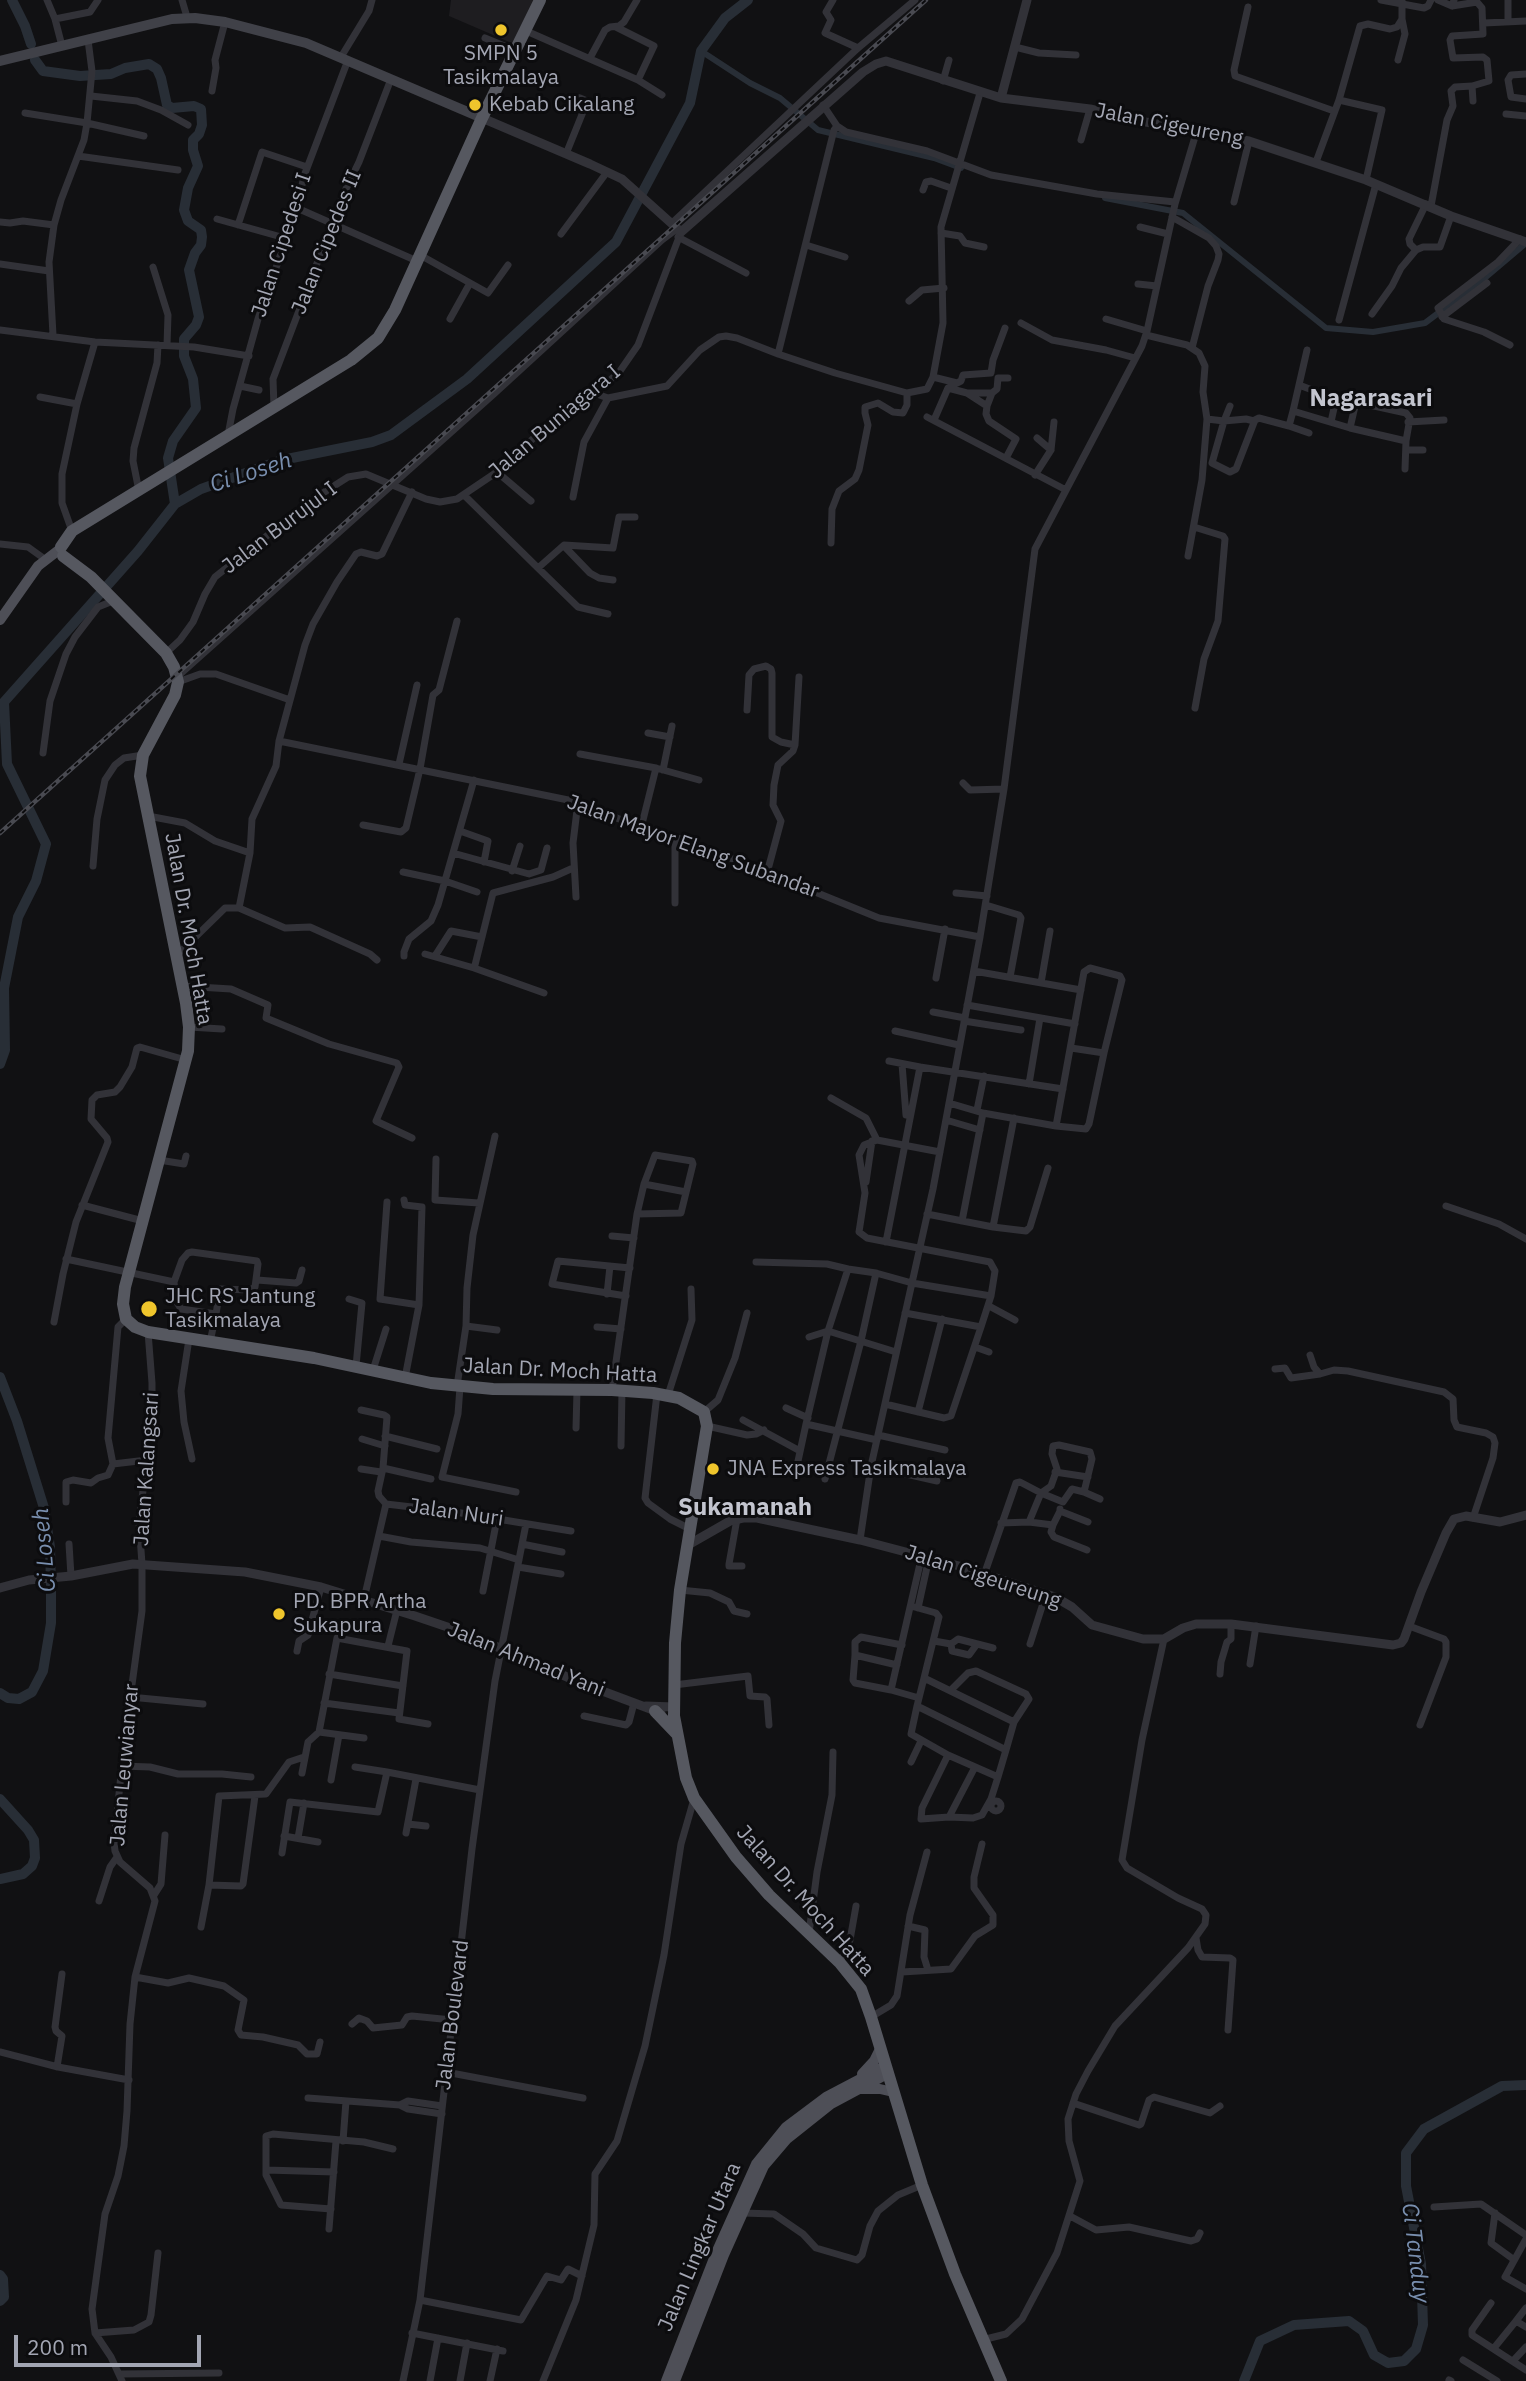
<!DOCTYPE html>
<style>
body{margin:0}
#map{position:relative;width:1526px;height:2381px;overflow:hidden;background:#111113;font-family:"IBM Plex Sans",sans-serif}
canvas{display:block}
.scale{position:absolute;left:14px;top:2335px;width:187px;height:32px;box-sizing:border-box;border:4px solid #a3a6b3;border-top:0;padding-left:9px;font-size:21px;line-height:24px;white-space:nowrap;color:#a3a6b3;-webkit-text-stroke:5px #0c0c0e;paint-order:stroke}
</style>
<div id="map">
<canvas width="1526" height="2381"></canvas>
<div class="scale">200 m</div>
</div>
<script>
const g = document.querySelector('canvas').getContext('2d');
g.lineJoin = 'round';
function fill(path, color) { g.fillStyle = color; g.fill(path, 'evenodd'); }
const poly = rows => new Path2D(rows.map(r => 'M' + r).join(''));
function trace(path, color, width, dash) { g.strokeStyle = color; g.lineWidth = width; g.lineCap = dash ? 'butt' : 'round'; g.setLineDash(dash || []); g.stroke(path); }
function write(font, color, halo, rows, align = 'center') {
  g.font = font + ' "IBM Plex Sans",sans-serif'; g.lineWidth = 6; g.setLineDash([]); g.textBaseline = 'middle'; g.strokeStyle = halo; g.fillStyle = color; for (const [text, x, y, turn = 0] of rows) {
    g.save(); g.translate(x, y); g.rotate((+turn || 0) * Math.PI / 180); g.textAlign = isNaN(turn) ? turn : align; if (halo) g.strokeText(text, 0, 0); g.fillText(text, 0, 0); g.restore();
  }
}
fill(poly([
 [451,0,535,0,514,44,449,16]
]), '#1e1d20');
trace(poly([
 [701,51,750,83,780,98,818,130,934,158,961,168],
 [1105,198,1183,213,1326,328,1373,332,1425,323,1486,277,1526,243]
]), '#282e36', 6);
trace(poly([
 [12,0,25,26,31,44],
 [35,60,43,71,80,76,111,74,125,68,149,64,157,69,161,78,167,105,172,108,194,106,201,109,202,125,199,134,193,140,193,150,198,166,188,188,184,210,188,221,201,230,202,237,201,245,195,253,189,270,199,317,196,325,184,339,184,356,193,379,196,408,173,441,168,458,175,504],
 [0,1064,5,1050,4,988,18,917,36,881,46,844,7,764,4,702,138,551,175,504,201,489,282,460,372,442,391,435,467,379,616,242,690,103,701,51,725,18,748,0],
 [0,1377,17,1421,44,1508,50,1547,51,1587,51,1623,43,1671,32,1692,19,1699,8,1698,0,1693],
 [0,1799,28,1830,34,1840,35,1858,32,1866,23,1874,0,1879],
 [0,2275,3,2279,4,2297,0,2301],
 [1244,2381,1260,2341,1294,2325,1349,2321,1363,2331,1374,2355,1388,2363,1404,2361,1416,2349,1423,2325,1421,2264,1406,2186,1406,2153,1424,2129,1502,2086,1526,2085]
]), '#282e36', 10);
trace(poly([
 [47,0,55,19,62,46],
 [182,0,187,17],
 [833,0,826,12,831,20,825,33,858,48],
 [1381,0,1424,8,1428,6,1431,0],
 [1438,0,1452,6,1454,0],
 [1508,0,1508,21],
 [1452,6,1477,2,1482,8,1483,34,1452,36,1450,40,1453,58,1483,57,1487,60,1489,81,1472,86,1473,101],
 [1248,7,1234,70,1235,76,1334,111],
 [55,19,90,12,98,0],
 [1484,23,1526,21],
 [616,27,654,46,638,80],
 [524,30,638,80,662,95],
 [485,38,514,50],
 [1015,47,1039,53,1076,55],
 [341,57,369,11,372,0],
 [590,58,605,30,610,27,619,26,624,22,637,0],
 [1398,60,1405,34,1402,19],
 [1526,74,1511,75,1508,80,1511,97,1526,99],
 [943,81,949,60],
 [212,91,216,68,215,60,225,22],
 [91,96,137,101,161,110,188,125],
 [580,98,594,104],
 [1339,100,1382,110,1366,180],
 [823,105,837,126,846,132,927,151,991,175,1097,194,1175,202],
 [25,113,87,123,144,136],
 [1506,114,1526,116],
 [1081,140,1090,109],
 [566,154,587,102],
 [78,156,178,170],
 [1316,162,1339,100,1360,26,1368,24,1390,29,1397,27,1402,19,1402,0],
 [923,190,926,182,931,181,951,188],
 [1234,202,1249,141],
 [1431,206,1447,120,1453,106,1451,91,1455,87,1472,86],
 [297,208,417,261],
 [1172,217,1209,238,1216,246,1219,254,1218,260,1208,286,1192,348],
 [217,219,285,238],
 [0,222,10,223,23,221,54,225],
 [672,223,858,48,915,0],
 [238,225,262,152,307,167],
 [1140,227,1168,234],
 [941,233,960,236,965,243,984,247],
 [561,234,607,172],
 [678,237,746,273],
 [806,245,845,257],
 [1416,250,1410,244,1409,239,1426,204],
 [420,255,488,293,508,265],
 [0,264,49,271],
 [153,267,168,315,167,345],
 [1138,284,1157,286],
 [909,301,922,290,944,288],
 [1372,314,1392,286,1401,268,1416,250,1423,247,1440,247,1451,216],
 [1442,317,1487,283],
 [450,319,470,283],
 [1106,319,1147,331],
 [1339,320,1376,184],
 [1021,323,1052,340,1106,350,1135,358],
 [0,330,95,342,194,347,249,356],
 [53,335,49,262,54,225,61,200,84,140,87,123,92,71,88,40],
 [1146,335,1187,345,1199,353,1205,366,1203,392,1207,419,1224,421,1212,463,1230,472,1236,469,1255,420,1259,418,1289,426,1293,411,1350,428,1406,441],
 [1510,345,1484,332,1444,319,1438,308,1498,262,1520,239],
 [778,354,834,130,837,126],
 [933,377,957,383,961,381,963,375,991,373,993,360,1005,328],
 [1299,385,1336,399,1356,402],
 [240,386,259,390],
 [594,393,608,398,667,386,700,350,719,337,726,336,737,338,778,354,835,373,907,393,927,389,933,377,943,323,941,227,980,93],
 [992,393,997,389,998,378,1008,378],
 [40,397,77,404],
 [987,406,986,414,989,421,1016,439,1006,458],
 [1230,406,1224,421,1246,419,1254,421],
 [274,407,273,379,343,195,359,162,391,79],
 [1293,411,1307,350],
 [927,417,1066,490],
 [934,420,948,388,967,393,987,406,992,393,967,393],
 [1331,422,1336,399],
 [1408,422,1444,420],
 [1289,426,1309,433],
 [1350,428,1356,402,1406,413,1410,418,1406,441,1405,469],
 [228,435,233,409,258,319,297,208,304,176,348,60],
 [1037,438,1051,450],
 [1406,450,1423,450],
 [497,472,531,501],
 [1035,475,1051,450,1054,422],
 [139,491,133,461,134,448,157,363,158,345],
 [464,495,538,568,564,545,613,548,619,517,635,517],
 [573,497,584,442,608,398],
 [1194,527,1223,536,1225,539,1218,621,1204,659,1195,708],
 [72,531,62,503,62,474,77,404,95,342],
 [831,543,832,509,839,491,855,479,859,470,868,425,865,413,865,407,878,403,893,412,903,413,907,405,907,393],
 [0,544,28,547,46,560],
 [564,546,590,573,599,578,613,580],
 [1188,556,1202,480,1207,419],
 [538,568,578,607,608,614],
 [166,653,180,640,193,622,205,594,215,577,312,500,348,477,366,474,426,499,440,502,457,499,497,472,537,435,609,381,620,371,638,345,681,232],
 [177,677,494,394,662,240,678,228],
 [178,682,200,674,216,674,290,700],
 [747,710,749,675,754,669,766,666,771,669,772,673,772,737,781,742,795,745],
 [648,733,670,737],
 [279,741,578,802,641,828,675,837,751,866,879,918,980,937],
 [43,753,50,701,66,654,75,637,98,607,113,601],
 [580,754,656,768,699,780],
 [399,764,417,685],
 [663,770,672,726],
 [963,783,970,790,1004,789],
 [148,816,185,823,215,841,250,853],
 [363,825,401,832,406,828,420,769,433,695,439,690,457,621],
 [641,828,656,768],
 [460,831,488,841,484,862],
 [453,853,529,874,541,870,547,848],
 [93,866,97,819,105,780,115,765,124,758,143,755],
 [512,871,520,846],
 [403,872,445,881,477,892],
 [767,873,781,821,773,805,774,785,778,765,793,751,795,745,799,677],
 [956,893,987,896],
 [576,897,573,843,578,802],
 [675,903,675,837],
 [986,905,1019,915,1021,918,1010,977],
 [239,908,285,928,310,927,370,954,377,960],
 [425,954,474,968],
 [176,956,225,908,239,908,250,853,252,819,276,766,279,741,305,645,313,624,337,582,356,554,361,552,377,556,382,554,412,492],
 [404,956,404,952,409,939,431,921,438,905,474,780],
 [435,956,451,931,482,937],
 [974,971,1081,990],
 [936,978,945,929],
 [1041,983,1050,931],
 [182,986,231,989,268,1005,266,1018,329,1044,397,1063,399,1067,376,1121,412,1138],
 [544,993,474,968,475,965,493,893,553,877,573,868],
 [967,1005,1075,1024],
 [933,1012,965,1018],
 [964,1021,1021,1030],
 [189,1027,222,1029],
 [895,1031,959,1045],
 [889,1061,920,1067],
 [902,1064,906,1115],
 [1029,1084,1040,1018],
 [831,1098,866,1118,877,1140],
 [949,1103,983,1113,1056,1126,1086,1129,1089,1124,1104,1053],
 [977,1110,984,1076],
 [946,1120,980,1130],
 [1056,1126,1084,972,1090,968,1120,976,1122,980,1104,1053,1071,1048],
 [940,1152,877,1140,864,1145,859,1155,865,1193,859,1232,867,1238,990,1262,995,1271,991,1296,981,1327],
 [436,1159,435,1200,479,1203],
 [159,1160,184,1164,186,1156],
 [866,1182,872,1141],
 [644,1184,686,1192],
 [404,1200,405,1205,422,1207,419,1305,405,1378],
 [387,1202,380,1299,419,1305],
 [82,1205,143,1221],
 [1446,1206,1499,1224,1526,1239],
 [927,1214,993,1227,1026,1231,1030,1227,1048,1168],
 [962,1221,983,1113],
 [993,1227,1014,1118],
 [612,1236,634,1238],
 [886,1242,920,1067,1063,1089],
 [192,1252,257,1261,258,1264,255,1287,250,1290,220,1289,216,1314,181,1309,176,1301,174,1282,182,1260,188,1253,192,1252],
 [66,1259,174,1282],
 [756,1262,827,1264,848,1269],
 [257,1280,296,1283,299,1281,302,1270],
 [607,1294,610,1266],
 [626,1296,552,1284,558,1261,630,1268],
 [349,1299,362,1303,356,1366],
 [989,1306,1015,1320],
 [54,1322,63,1274,76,1222,108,1142,107,1138,91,1119,92,1100,97,1095,115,1092,120,1087,132,1067,137,1048,140,1047,186,1060],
 [466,1326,467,1288,473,1235,495,1136],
 [597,1327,621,1329],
 [809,1337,828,1331,848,1269,876,1273],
 [189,1339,181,1391,184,1422,192,1459],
 [210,1342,216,1314],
 [975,1347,989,1352],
 [1310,1355,1314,1367,1320,1374,1334,1370,1348,1371,1444,1392,1453,1399,1454,1420,1457,1427,1486,1433,1493,1437,1495,1443,1493,1458,1473,1518],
 [1275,1369,1285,1368,1291,1378,1320,1374],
 [373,1370,386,1329],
 [457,1386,466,1326,497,1330],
 [460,1387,458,1414,442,1477,516,1492],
 [612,1390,637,1214,644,1184,655,1155,692,1161,693,1164,681,1213,637,1214],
 [657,1394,645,1498,648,1503,670,1519,690,1529],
 [668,1395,692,1320,691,1289],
 [885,1404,944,1418,951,1416,981,1327,905,1313],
 [786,1408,808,1418],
 [361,1410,384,1415,387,1417,383,1468,378,1491,379,1496,386,1504],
 [704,1412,718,1400,735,1358,747,1313],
 [918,1412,942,1319],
 [743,1420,800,1451],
 [806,1424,828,1331,896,1352],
 [707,1426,747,1435,756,1434,764,1430],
 [576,1428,577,1390],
 [878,1435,945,1450],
 [385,1436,437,1449],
 [362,1439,385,1446],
 [621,1446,622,1390],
 [113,1464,147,1460],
 [871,1466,937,1481],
 [383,1468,431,1479],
 [361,1469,381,1472],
 [1055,1472,1088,1477],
 [795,1475,806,1424,877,1440],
 [825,1479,861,1341,876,1273,912,1283,991,1296],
 [66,1502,66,1482,73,1480,91,1483,98,1478,108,1475,113,1464,108,1438,118,1327,126,1319],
 [386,1504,455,1512,571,1531],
 [1060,1509,1060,1511,1088,1522],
 [737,1519,729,1564,729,1566,742,1566],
 [1029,1522,1041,1493,1063,1502,1072,1489,1084,1492],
 [1001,1523,1029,1522,1053,1525,1060,1511],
 [1053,1525,1051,1532,1054,1537,1087,1550],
 [379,1536,411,1542,480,1548,519,1560],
 [860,1540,871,1466,933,1189,980,937,1004,789,1035,549,1142,346,1147,331,1175,204,1197,130],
 [69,1544,71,1576],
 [522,1544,562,1552],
 [518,1567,561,1574],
 [984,1575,1016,1483,1020,1482,1041,1493,1051,1486,1057,1469,1052,1454,1053,1446,1059,1445,1090,1452,1092,1459,1084,1492,1100,1499],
 [680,1590,710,1593,729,1602,734,1611,747,1614],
 [483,1591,497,1519],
 [364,1599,386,1504],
 [911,1606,936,1613,939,1617,924,1678,1014,1722,1029,1699,1026,1694,976,1671,968,1673,951,1690],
 [918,1608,929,1558],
 [1409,1626,1444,1639,1446,1642,1446,1657,1420,1725],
 [934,1641,951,1644,958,1639,993,1648],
 [951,1644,952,1651,969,1655,977,1644],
 [1030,1644,1046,1594],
 [388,1646,397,1610],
 [297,1651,299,1641,308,1635,321,1587],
 [855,1655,855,1642,861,1637,902,1645],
 [1250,1664,1256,1626],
 [329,1674,403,1686],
 [1220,1674,1221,1662,1227,1642,1231,1639,1231,1624],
 [924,1678,917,1706,1006,1750,1014,1722],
 [674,1685,748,1676,750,1696,765,1697,767,1699,769,1725],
 [891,1690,855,1683,853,1680,855,1655,897,1665],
 [130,1697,203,1704],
 [919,1698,891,1690,922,1555],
 [324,1703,399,1713],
 [917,1706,911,1734,948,1755,998,1777,1006,1750],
 [584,1716,626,1725,629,1722,634,1703],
 [364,1738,319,1732,337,1638,407,1651,399,1719,428,1724],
 [948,1755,922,1808,921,1819,949,1817,975,1767],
 [911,1762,921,1741],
 [122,1766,150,1767,178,1774,222,1774,251,1777],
 [355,1767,387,1772],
 [302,1773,308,1742,319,1732],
 [331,1780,339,1735],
 '991 1806a5 5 0 1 1 10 0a5 5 0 1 1-10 0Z',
 [949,1817,973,1818,982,1815,991,1799,998,1777],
 [408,1824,426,1826],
 [406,1833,416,1779],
 [284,1836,318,1842],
 [298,1838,304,1803],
 [282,1853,290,1802,378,1812,387,1772,480,1790],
 [209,1885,241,1886,243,1884,255,1796],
 [154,1895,161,1884,165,1835],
 [99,1901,110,1867,117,1857],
 [908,1926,925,1930,924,1957,928,1970],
 [201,1927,209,1885,219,1796,266,1794,289,1762,304,1757],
 [809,1933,817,1872,832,1795,833,1752],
 [1196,1938,1198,1950,1202,1957,1230,1958,1233,1960,1228,2030],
 [840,1963,850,1940,856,1906],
 [902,1972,951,1969,975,1936,993,1925,993,1915,974,1888,974,1877,982,1844],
 [135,1977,168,1983,189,1978,224,1986,244,2000,238,2030,241,2035,263,2037,298,2045,307,2054,317,2054,320,2042],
 [871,2017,891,2005,897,1996,910,1915,927,1852],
 [352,2024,359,2018,367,2021,373,2028,402,2025,407,2017,412,2016,452,2020],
 [0,2052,58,2067,129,2080],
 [57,2067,62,2036,56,2031,55,2027,62,1974],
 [446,2072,583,2098],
 [308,2098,400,2105,408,2109,442,2114],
 [1073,2103,1139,2125,1141,2124,1149,2100,1154,2097,1210,2113,1220,2106],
 [400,2105,408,2101,442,2106],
 [343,2141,346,2101],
 [266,2170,334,2172],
 [1434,2207,1481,2204,1526,2235],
 [331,2209,281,2205,266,2175,266,2136,273,2134,364,2142,393,2149],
 [743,2213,774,2214,803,2234,816,2248,857,2260,862,2255,870,2226,878,2211,898,2195,922,2185],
 [1495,2213,1491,2243,1513,2259],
 [1070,2216,1096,2230,1129,2227,1191,2241,1197,2239,1200,2233],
 [329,2229,336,2141],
 [1526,2239,1505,2277,1526,2289],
 [420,2300,521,2320,547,2276,561,2280,568,2269,582,2276],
 [1491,2303,1472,2330,1472,2335,1526,2370],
 [1526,2308,1516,2321,1526,2327],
 [95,2333,134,2330,149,2322,151,2315,158,2253],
 [412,2333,503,2351],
 [982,2340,1006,2334,1022,2319,1057,2253,1080,2181,1069,2141,1068,2119,1076,2094,1088,2071,1115,2026,1188,1948,1205,1924,1206,1915,1202,1909,1178,1898,1127,1868,1122,1860,1142,1740,1164,1639],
 [1494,2348,1516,2321],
 [1463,2360,1497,2381],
 [1513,2361,1526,2347],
 [119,2374,219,2373],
 [1449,2380,1451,2381],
 [122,2381,111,2357,95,2333,92,2309,105,2214,118,2176,124,2146,127,2111,130,2024,135,1977,155,1901,150,1888,120,1862,115,1851,114,1842,125,1736,142,1611,142,1564,139,1522,152,1420,152,1383,148,1332],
 [403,2381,420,2300,472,1849,495,1681,526,1524],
 [430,2381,438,2338],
 [460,2381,467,2343],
 [490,2381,497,2349],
 [543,2381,576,2300,594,2225,595,2174,617,2141,645,2046,664,1955,681,1844,694,1799]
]), '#323238', 7);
trace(poly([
 [1001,98,1027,0],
 [482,118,590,164,622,179,681,232,863,72,876,64,886,61,1001,98,1090,109,1146,122,1249,141,1366,180,1451,216,1526,242],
 [688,1545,730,1521,743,1518,757,1518,860,1540,959,1566,1055,1597,1072,1607,1092,1625,1143,1639,1164,1639,1183,1628,1196,1624,1231,1624,1393,1645,1401,1643,1404,1639,1421,1592,1446,1533,1454,1519,1466,1516,1500,1522,1526,1515],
 [0,1588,29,1580,71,1576,133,1564,245,1572,321,1587,415,1616,465,1633,581,1683,661,1713],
 [646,1706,674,1707]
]), '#323238', 9);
trace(poly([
 [0,61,172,19,195,18,225,22,306,43,482,118]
]), '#404148', 10);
trace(poly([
 [0,620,38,566,60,549],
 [862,2074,874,2061,880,2049],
 [861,2089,880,2089,893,2092],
 [666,2381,716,2253,756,2164,786,2127,826,2097,885,2066],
 [675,2381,724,2255,764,2166,787,2139,831,2104,887,2074]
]), '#4e4f57', 10);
trace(poly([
 [61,547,72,531,351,360,378,338,395,310,482,118,540,0],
 [63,556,91,577,166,653,174,667,178,682,175,695,143,755,140,776,186,1003,189,1027,188,1051,125,1287,123,1304,126,1319,135,1327,148,1332,314,1358,431,1383,493,1389,612,1390,653,1393,679,1398,704,1412,707,1426,680,1590,675,1643,674,1716,686,1778,694,1798,736,1857,769,1895,840,1963,861,1989,871,2017,922,2185,955,2274,1001,2381],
 [655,1711,676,1733]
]), '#565860', 12);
const rail = poly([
 [0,833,926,0]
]);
trace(rail, '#494a51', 4.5);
trace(rail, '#0c0c0e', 2, [5]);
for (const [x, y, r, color] of [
 [501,30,7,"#efc52c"],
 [475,105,7,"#efc52c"],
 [149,1309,9,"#efc52c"],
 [713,1469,7,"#efc52c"],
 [279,1614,7,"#efc52c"]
]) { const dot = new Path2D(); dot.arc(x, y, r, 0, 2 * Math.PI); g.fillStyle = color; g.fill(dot); trace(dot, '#0c0c0e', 2.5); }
write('21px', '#a3a6b3', '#0c0c0e', [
 ["SMPN 5",501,54,"center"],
 ["Tasikmalaya",501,78,"center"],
 ["Kebab Cikalang",489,105],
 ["JHC RS Jantung",165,1297],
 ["Tasikmalaya",165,1321],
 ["JNA Express Tasikmalaya",727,1469],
 ["PD. BPR Artha",293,1602],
 ["Sukapura",293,1626]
], 'left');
write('21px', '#a3a6b3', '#0c0c0e', [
 ["Jalan Cigeureng",1169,125,11],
 ["Jalan Cipedes II",327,242,-68],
 ["Jalan Cipedesi I",282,245,-72],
 ["Jalan Buniagara I",555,422,-40],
 ["Jalan Burujul I",280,528,-37],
 ["Jalan Mayor Elang Subandar",693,847,20],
 ["Jalan Dr. Moch Hatta",188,929,80],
 ["Jalan Dr. Moch Hatta",560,1371,3],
 ["Jalan Kalangsari",147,1469,-86],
 ["Jalan Nuri",456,1513,8],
 ["Jalan Cigeureung",983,1577,18],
 ["Jalan Ahmad Yani",526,1660,22],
 ["Jalan Leuwianyar",125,1765,-85],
 ["Jalan Dr. Moch Hatta",805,1901,48],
 ["Jalan Boulevard",453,2015,-83],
 ["Jalan Lingkar Utara",700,2247,-67]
]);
write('italic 23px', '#798faf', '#0c0c0e', [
 ["Ci Loseh",251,473,-18],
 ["Ci Loseh",45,1550,-95],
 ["Ci Tanduy",1415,2253,83]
]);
write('bold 24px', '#c3c5cf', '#0c0c0e', [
 ["Nagarasari",1371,399],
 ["Sukamanah",745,1508]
]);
</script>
